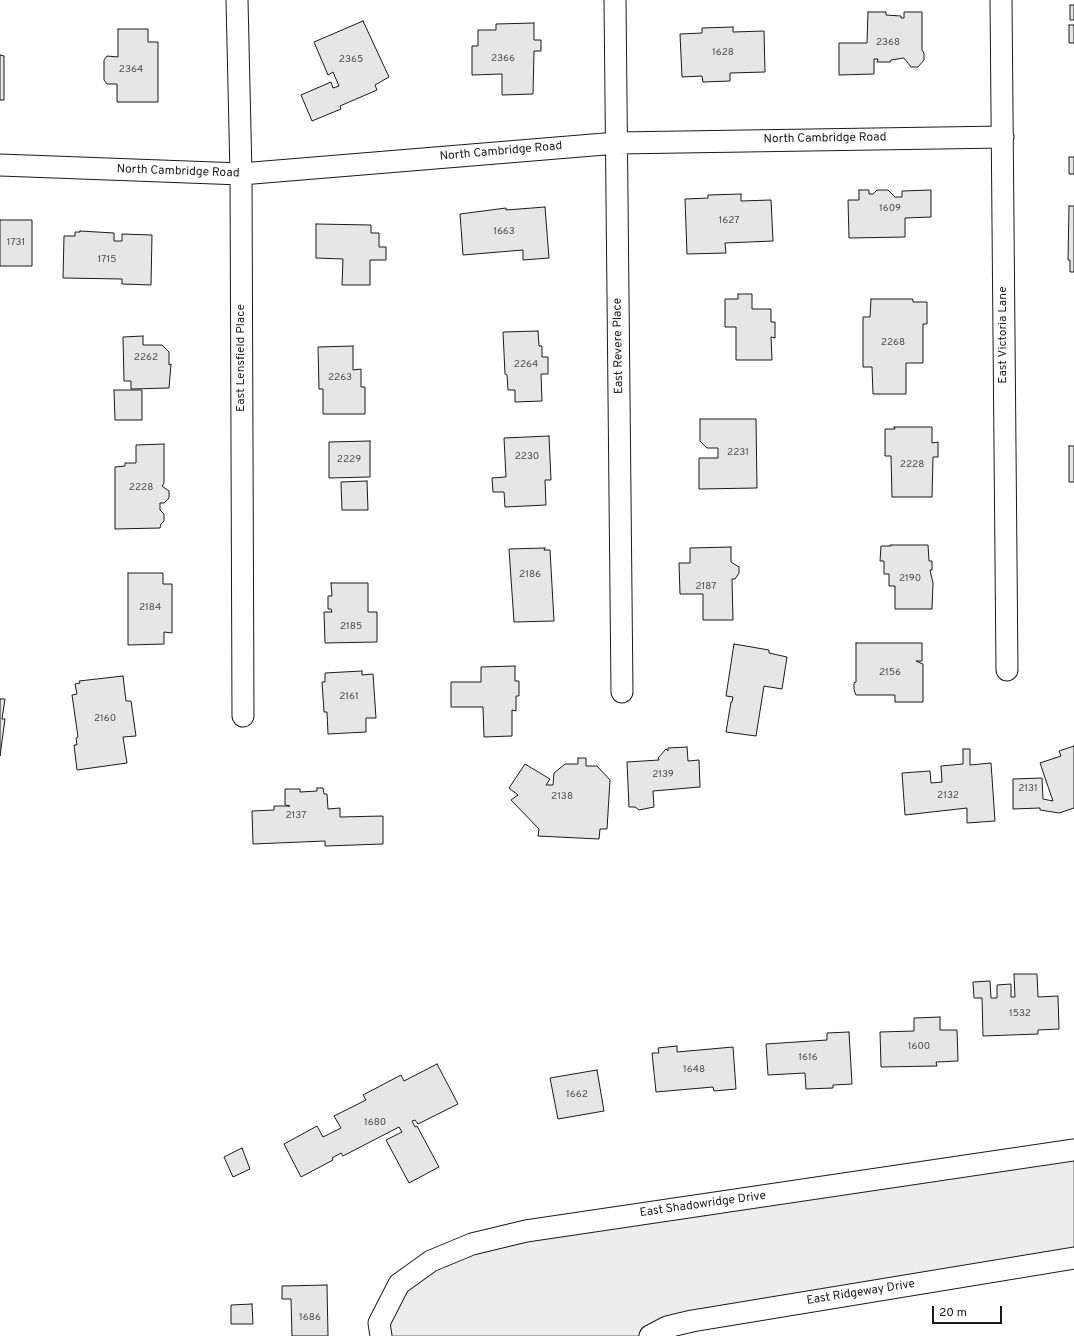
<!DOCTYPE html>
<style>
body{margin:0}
#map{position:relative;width:1074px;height:1336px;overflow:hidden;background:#fff;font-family:Overpass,sans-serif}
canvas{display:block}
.scale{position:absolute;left:932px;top:1306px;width:70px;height:18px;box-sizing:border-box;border:2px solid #1a1a1a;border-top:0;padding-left:5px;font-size:12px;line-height:14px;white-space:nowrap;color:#1a1a1a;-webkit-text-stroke:3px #fff;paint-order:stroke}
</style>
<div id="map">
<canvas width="1074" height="1336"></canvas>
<div class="scale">20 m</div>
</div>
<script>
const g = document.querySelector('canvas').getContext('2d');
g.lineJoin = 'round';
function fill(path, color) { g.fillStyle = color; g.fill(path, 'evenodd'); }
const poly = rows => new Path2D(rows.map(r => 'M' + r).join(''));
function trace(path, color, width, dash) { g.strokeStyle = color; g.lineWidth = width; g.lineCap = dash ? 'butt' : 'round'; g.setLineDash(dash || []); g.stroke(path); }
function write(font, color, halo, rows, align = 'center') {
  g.font = font + ' Overpass,sans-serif'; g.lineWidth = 3; g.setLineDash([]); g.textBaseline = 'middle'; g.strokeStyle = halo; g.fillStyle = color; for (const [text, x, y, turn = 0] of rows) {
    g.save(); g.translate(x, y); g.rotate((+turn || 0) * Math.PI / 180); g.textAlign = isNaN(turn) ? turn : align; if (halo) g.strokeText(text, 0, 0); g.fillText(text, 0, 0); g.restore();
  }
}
const built = poly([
 [1074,1150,1074,1258,650,1336,381,1336,399,1284,472,1244,1074,1150]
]);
fill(built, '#ededed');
trace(built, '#6a6a6a', 1);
const building = poly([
 [1070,5,1074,5,1074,20,1070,20,1070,5],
 [868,12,886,12,886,15,901,16,901,18,904,18,904,12,922,12,922,50,924,53,924,60,918,67,911,67,904,58,891,60,890,62,877,62,878,59,874,59,874,74,839,75,839,43,867,43,868,12],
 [363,21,389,77,375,85,377,90,340,106,341,109,312,121,301,95,331,82,333,88,339,86,333,72,328,75,314,42,363,21],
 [534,23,534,40,541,40,541,51,534,51,533,94,502,95,502,74,472,75,472,46,478,46,478,30,496,30,496,24,534,23],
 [1069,25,1074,25,1074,43,1069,43,1069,25],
 [733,27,733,32,764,31,765,72,730,73,730,81,703,82,702,76,682,77,680,34,702,33,702,28,733,27],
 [118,29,148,29,148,42,158,42,158,102,117,102,117,84,107,84,104,80,104,60,107,56,118,57,118,29],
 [0,55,4,56,4,100,0,100,0,55],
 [1069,157,1074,157,1074,174,1069,174,1069,157],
 [859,190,869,190,869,194,873,194,877,190,888,190,895,197,902,197,902,191,931,190,931,217,905,218,905,237,849,238,848,200,859,200,859,190],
 [741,194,741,201,771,200,773,241,725,243,726,253,687,254,685,199,708,198,708,195,741,194],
 [1069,206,1074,206,1074,272,1070,272,1070,260,1068,260,1069,206],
 [545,207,549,258,523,260,523,250,463,255,460,214,506,208,506,210,545,207],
 [0,220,32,220,32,266,0,266,0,220],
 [316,224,371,225,371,233,379,233,379,247,386,247,386,260,370,260,370,285,342,285,343,259,316,258,316,224],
 [80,231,114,233,114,241,122,241,122,234,152,235,151,285,122,284,122,279,63,278,64,236,75,236,75,232,80,232,80,231],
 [738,294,752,294,752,309,771,309,771,322,775,322,775,338,771,337,772,360,736,360,736,327,725,327,725,299,738,299,738,294],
 [871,299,913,299,913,302,927,302,927,324,923,324,923,363,906,363,906,394,873,394,872,367,863,367,863,317,870,317,871,299],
 [538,331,539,346,542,346,542,357,548,357,548,374,541,374,542,401,515,402,515,390,508,390,507,375,505,374,503,332,538,331],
 [143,336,143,345,162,345,169,352,169,365,171,364,169,388,131,389,131,381,124,381,123,337,143,336],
 [353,346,353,370,361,369,361,387,365,387,365,414,323,414,323,389,319,389,318,347,353,346],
 [114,390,142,390,142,420,115,420,114,390],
 [700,419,756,419,757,488,699,489,699,458,718,458,718,448,707,448,700,441,700,419],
 [894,427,932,427,932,443,938,442,938,457,933,457,932,497,892,497,891,456,885,456,885,429,895,429,894,427],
 [549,436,551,480,545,480,546,505,505,507,504,492,493,492,492,478,506,477,504,438,549,436],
 [370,441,370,477,329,478,329,442,370,441],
 [164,444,164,483,162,486,169,491,169,498,164,503,160,503,160,510,164,514,164,521,161,524,160,528,115,529,115,467,125,466,125,463,136,463,136,445,164,444],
 [1069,446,1074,446,1074,482,1069,482,1069,446],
 [367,481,368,510,342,510,341,482,367,481],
 [891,545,928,545,929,561,932,561,932,570,930,570,933,583,932,609,895,609,895,586,889,586,889,574,884,574,884,561,880,561,881,546,891,546,891,545],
 [731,547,731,562,739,567,739,573,735,579,732,579,733,620,703,620,703,594,680,594,679,563,690,563,690,548,731,547],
 [545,548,544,550,550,550,554,621,514,622,509,549,545,548],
 [128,573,163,573,163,584,172,584,172,633,164,632,164,644,128,645,128,573],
 [331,583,368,583,368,612,377,612,377,642,325,643,324,612,332,612,331,609,328,609,328,596,332,596,331,583],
 [856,643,922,643,922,661,916,661,923,664,923,702,895,702,895,695,856,695,854,690,854,683,856,682,856,643],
 [734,644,769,650,769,653,787,657,782,689,764,686,756,736,726,732,731,702,732,702,733,697,726,696,734,644],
 [515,666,515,681,519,681,519,696,516,696,516,711,512,710,512,736,484,737,483,707,451,707,451,682,481,682,481,667,515,666],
 [362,671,362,675,373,674,376,718,366,718,366,732,328,734,327,712,324,712,322,682,325,682,325,673,362,671],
 [123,676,126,701,131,701,136,736,123,737,127,763,77,770,74,745,77,745,76,738,78,737,72,695,77,694,75,684,80,683,79,681,123,676],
 [0,699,5,699,2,719,5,719,0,756,0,699],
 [1074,746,1074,808,1059,813,1040,810,1040,808,1013,809,1013,779,1042,778,1043,799,1053,801,1040,763,1061,756,1059,751,1074,746],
 [687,747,688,761,699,760,700,787,653,791,654,807,639,810,635,807,629,807,627,762,659,760,658,758,666,749,668,751,668,748,687,747],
 [963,749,970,749,970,765,991,763,995,821,967,823,967,808,905,815,902,773,930,771,931,783,942,782,941,766,963,764,963,749],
 [578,758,586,758,586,766,597,766,610,780,607,829,600,829,599,839,538,836,539,829,511,800,518,795,509,788,525,764,550,779,546,785,553,785,554,773,565,764,578,764,578,758],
 [317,788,323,788,324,794,327,794,328,809,340,808,340,817,383,816,383,844,325,846,325,841,253,844,252,811,274,810,274,806,290,806,285,805,285,789,300,789,300,792,317,791,317,788],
 [1014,974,1037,974,1038,997,1058,996,1059,1029,1038,1030,1038,1034,983,1036,982,998,974,998,973,982,990,981,991,998,997,998,997,985,1011,984,1011,997,1015,997,1014,974],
 [940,1017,940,1030,957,1030,958,1061,936,1062,937,1066,881,1067,880,1032,914,1031,914,1018,940,1017],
 [849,1032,852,1084,833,1085,833,1088,806,1089,805,1073,768,1075,766,1044,827,1040,827,1033,849,1032],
 [677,1046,677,1052,733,1047,736,1089,714,1091,713,1087,656,1092,652,1053,659,1053,658,1048,677,1046],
 [437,1064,458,1104,418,1124,415,1120,412,1121,415,1127,417,1126,439,1167,409,1183,386,1140,402,1132,399,1127,343,1156,341,1153,332,1158,333,1160,301,1177,284,1144,317,1126,323,1137,341,1128,334,1116,366,1100,363,1095,401,1075,404,1081,437,1064],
 [597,1070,604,1111,558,1119,550,1078,597,1070],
 [242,1148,250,1169,233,1177,224,1157,242,1148],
 [327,1285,328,1336,292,1336,291,1299,282,1299,282,1286,327,1285],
 [252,1304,253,1324,231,1324,231,1305,252,1304]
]);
fill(building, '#e6e6e6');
trace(building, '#1a1a1a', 1);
const minor = poly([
 [237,0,241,174,243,716],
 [615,0,622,692],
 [1001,0,1007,670],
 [0,165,241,174,617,143,1003,137],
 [381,1336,379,1323,399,1284,431,1261,472,1244,526,1231,1074,1150],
 [650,1336,667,1327,692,1321,1074,1258]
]);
trace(minor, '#1a1a1a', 23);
trace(minor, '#fff', 21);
write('10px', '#4d4d4d', null, [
 ["2368",888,43],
 ["1628",723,53],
 ["2366",503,59],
 ["2365",351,60],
 ["2364",131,70],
 ["1609",890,209],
 ["1627",729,221],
 ["1663",504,232],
 ["1731",16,243],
 ["1715",107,260],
 ["2268",893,343],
 ["2262",146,358],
 ["2264",526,365],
 ["2263",340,378],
 ["2231",738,453],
 ["2230",527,457],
 ["2229",349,460],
 ["2228",912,465],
 ["2228",141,488],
 ["2186",530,575],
 ["2190",910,579],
 ["2187",706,587],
 ["2184",150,608],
 ["2185",351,627],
 ["2156",890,673],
 ["2161",349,697],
 ["2160",105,719],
 ["2139",663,775],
 ["2131",1028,789],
 ["2132",948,796],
 ["2138",562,797],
 ["2137",296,816],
 ["1532",1020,1014],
 ["1600",919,1047],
 ["1616",808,1058],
 ["1648",694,1070],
 ["1662",577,1095],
 ["1680",375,1123],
 ["1686",310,1318]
]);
write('12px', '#1a1a1a', '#fff', [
 ["North Cambridge Road",825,139,-1],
 ["North Cambridge Road",501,152,-5],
 ["North Cambridge Road",178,172,2],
 ["East Victoria Lane",1004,335,-90],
 ["East Revere Place",619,346,-91],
 ["East Lensfield Place",242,358,-90],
 ["East Shadowridge Drive",703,1205,-8],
 ["East Ridgeway Drive",861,1293,-9]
]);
</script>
